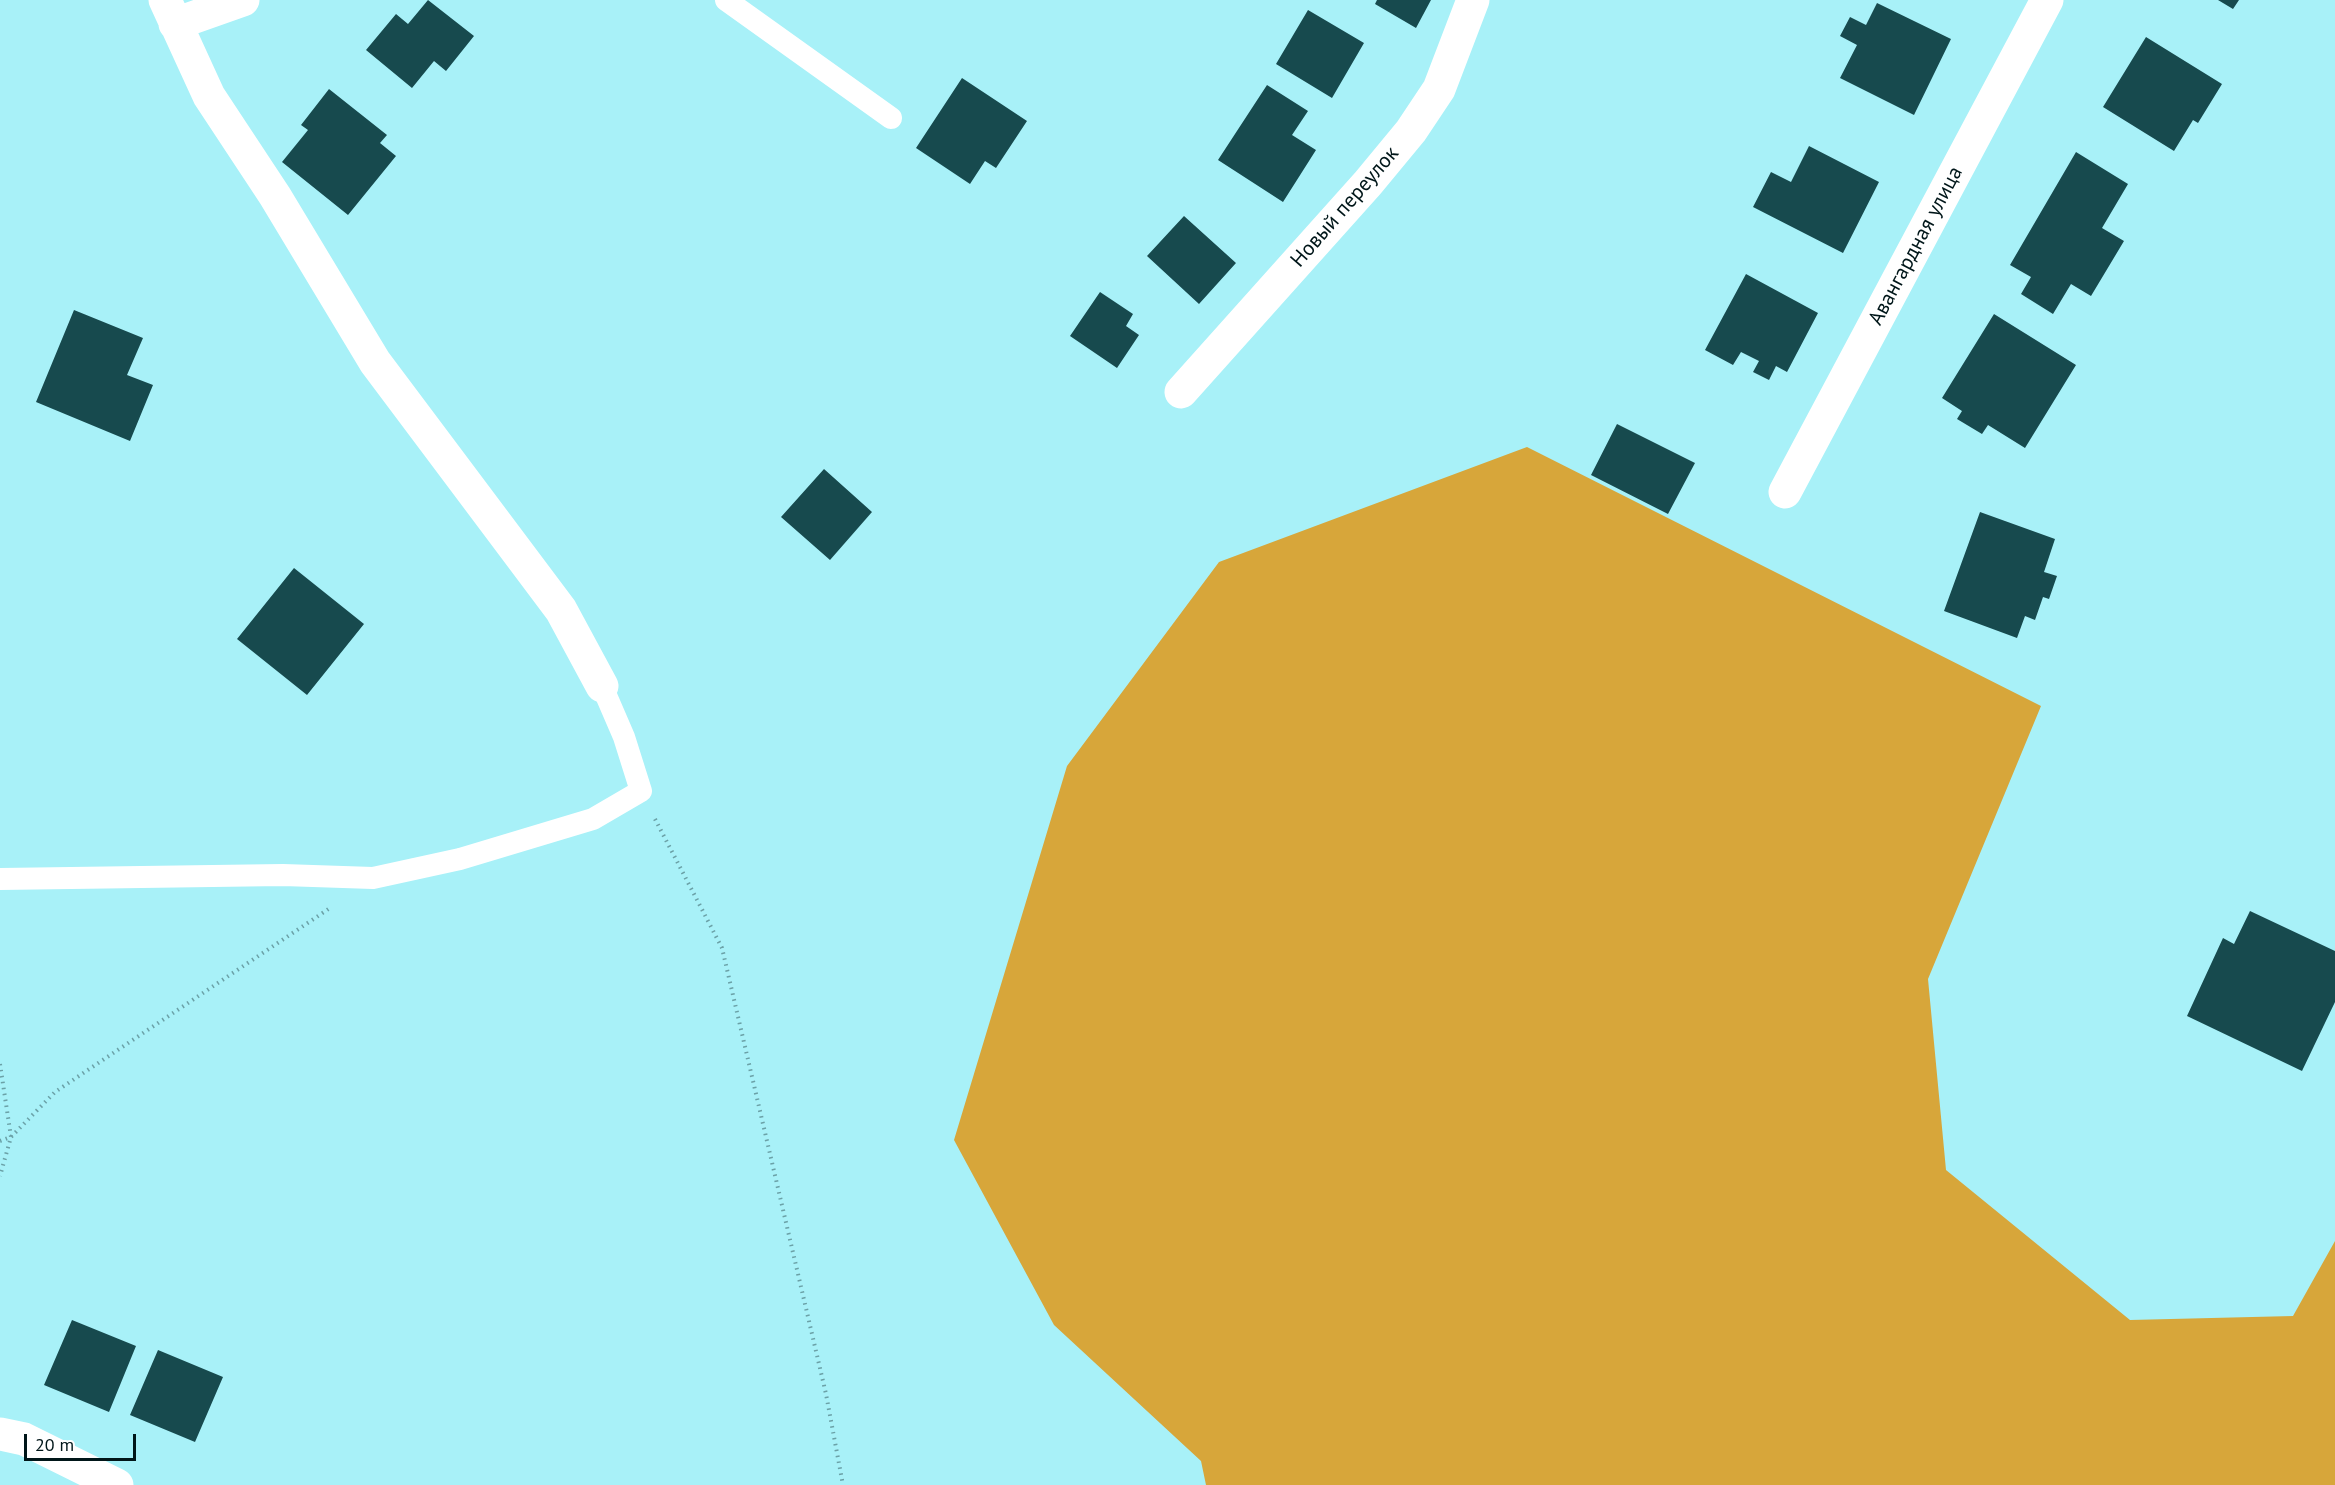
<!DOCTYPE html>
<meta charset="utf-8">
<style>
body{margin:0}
#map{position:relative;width:2335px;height:1485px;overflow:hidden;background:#a8f1f8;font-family:"PT Sans",sans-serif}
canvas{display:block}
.scale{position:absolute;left:24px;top:1434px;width:112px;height:27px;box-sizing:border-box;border:3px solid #001619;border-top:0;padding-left:8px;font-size:18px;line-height:21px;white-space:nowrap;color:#001619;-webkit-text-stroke:4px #fff;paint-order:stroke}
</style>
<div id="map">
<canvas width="2335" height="1485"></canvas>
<div class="scale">20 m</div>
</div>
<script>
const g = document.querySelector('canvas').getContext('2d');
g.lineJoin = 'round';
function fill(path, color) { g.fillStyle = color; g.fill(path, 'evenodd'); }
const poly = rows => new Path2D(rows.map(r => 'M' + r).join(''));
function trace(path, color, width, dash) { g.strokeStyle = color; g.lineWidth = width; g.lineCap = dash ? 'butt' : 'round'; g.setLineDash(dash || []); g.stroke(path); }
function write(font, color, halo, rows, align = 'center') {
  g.font = font + ' "PT Sans",sans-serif'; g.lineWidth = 6; g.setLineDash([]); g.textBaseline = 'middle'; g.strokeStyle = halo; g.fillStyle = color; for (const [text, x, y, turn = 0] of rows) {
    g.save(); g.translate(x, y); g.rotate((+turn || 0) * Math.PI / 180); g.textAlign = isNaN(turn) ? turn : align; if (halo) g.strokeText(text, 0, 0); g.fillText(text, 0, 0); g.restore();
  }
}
fill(poly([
 [1527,447,2041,706,1928,979,1946,1170,2130,1320,2293,1316,2335,1241,2335,1485,1206,1485,1201,1461,1054,1325,954,1140,1067,766,1219,562]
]), '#d7a63a');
fill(poly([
 [428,0,474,36,446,71,434,61,412,88,366,50,396,14,408,24],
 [1377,0,1431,0,1416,28,1375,4],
 [2218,0,2239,0,2233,9],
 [1877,3,1951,39,1914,115,1840,78,1857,45,1840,36,1850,17,1866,25],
 [1308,10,1364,43,1332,98,1276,64],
 [2146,37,2222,84,2198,123,2193,120,2174,151,2103,107],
 [962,78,1027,121,996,168,985,161,970,184,916,148],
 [1267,85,1308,111,1292,135,1316,150,1283,202,1218,160],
 [329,89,387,135,380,143,396,156,348,215,282,162,308,130,301,125],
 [1809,146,1879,182,1843,253,1753,207,1771,172,1791,182],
 [2076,152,2128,184,2102,228,2124,241,2091,296,2071,284,2053,314,2021,294,2031,277,2010,265],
 [1184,216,1236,263,1199,304,1147,256],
 [1746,274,1818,313,1787,372,1776,366,1769,380,1753,372,1759,361,1741,352,1733,365,1705,350],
 [1100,292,1133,314,1126,326,1139,335,1117,368,1070,336],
 [74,310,143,338,127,375,153,385,130,441,36,402],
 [1994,314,2076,365,2025,448,1988,425,1982,434,1957,419,1962,411,1942,398],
 [1617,424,1695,463,1668,514,1591,475],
 [824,469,872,512,830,560,781,517],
 [1980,512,2055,539,2044,572,2057,576,2049,599,2043,597,2035,620,2025,616,2017,638,1944,611],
 [294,568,364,624,307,695,237,639],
 [2250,911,2335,951,2335,1002,2302,1071,2187,1016,2223,938,2234,944],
 [72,1320,136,1346,109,1412,44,1385],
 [158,1350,223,1377,195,1442,130,1415]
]), '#174a4e');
trace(poly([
 [655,819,722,948,826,1394,843,1485],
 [0,1064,11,1137,0,1176],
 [0,1141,11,1137,55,1092,330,908]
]), '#6ba1a7', 4, [1.5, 4.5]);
trace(poly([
 [726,0,891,118],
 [0,879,283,875,373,878,460,859,593,819,641,791,624,737,602,686]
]), '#fff', 22);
trace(poly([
 [165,0,209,96,275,196,375,362,561,610,602,686],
 [175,24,243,0],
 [1181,392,1368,183,1411,131,1439,89,1473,0],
 [1785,492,2047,0],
 [0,1434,24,1439,117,1485]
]), '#fff', 33);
write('21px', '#001619', '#fff', [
 ["Новый переулок",1345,207,-49],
 ["Авангардная улица",1916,246,-62]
]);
</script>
